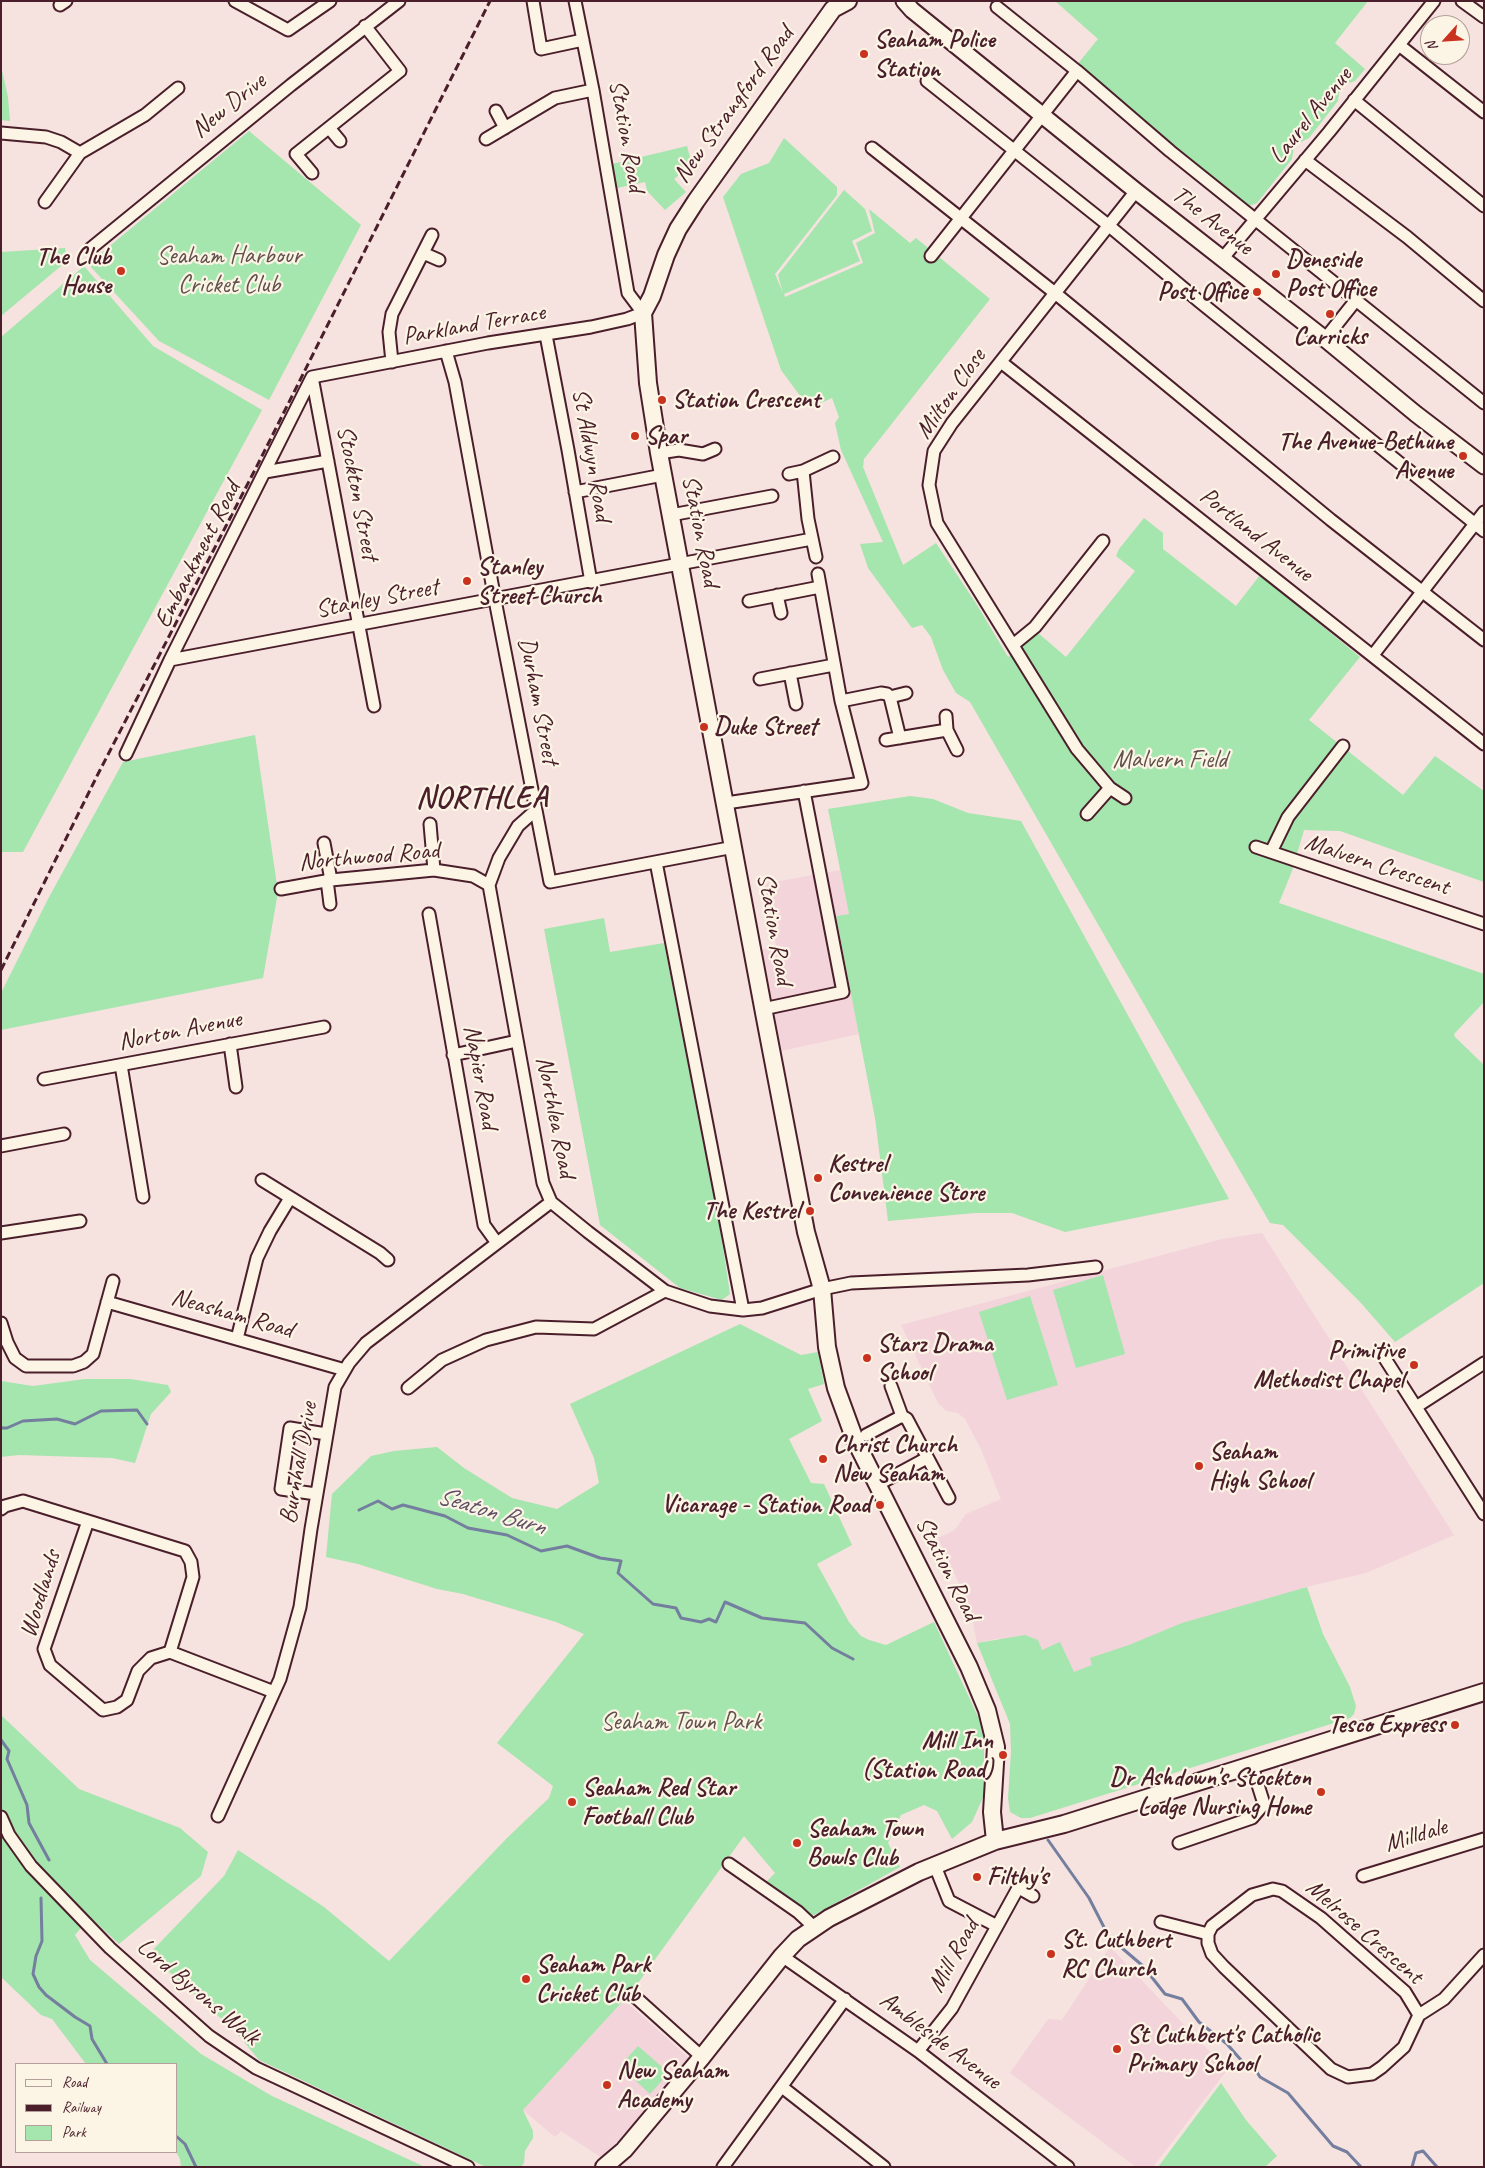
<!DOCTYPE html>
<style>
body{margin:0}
#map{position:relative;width:1485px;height:2168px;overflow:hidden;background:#f6e2df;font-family:Caveat,sans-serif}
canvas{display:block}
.frame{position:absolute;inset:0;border:2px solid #4a1f2b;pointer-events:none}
.legend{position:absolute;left:15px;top:2063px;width:162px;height:90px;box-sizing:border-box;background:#fcf5e5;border:1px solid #b59f9b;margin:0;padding:6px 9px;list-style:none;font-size:15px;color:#4a1f2b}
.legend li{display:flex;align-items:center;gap:10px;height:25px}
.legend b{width:25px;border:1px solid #b59f9b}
.north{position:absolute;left:1420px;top:15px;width:50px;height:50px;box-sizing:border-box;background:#fcf5e5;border:1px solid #b59f9b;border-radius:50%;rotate:244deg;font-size:14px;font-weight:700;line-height:20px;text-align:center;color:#4a1f2b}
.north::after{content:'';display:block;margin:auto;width:18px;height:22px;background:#c8321e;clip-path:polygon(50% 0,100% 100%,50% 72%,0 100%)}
</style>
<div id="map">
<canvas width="1485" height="2168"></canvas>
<div class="frame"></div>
<ul class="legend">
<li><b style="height:6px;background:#fcf5e5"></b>Road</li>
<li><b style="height:6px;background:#4a1f2b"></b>Railway</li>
<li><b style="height:14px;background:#a5e5ae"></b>Park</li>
</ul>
<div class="north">N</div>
</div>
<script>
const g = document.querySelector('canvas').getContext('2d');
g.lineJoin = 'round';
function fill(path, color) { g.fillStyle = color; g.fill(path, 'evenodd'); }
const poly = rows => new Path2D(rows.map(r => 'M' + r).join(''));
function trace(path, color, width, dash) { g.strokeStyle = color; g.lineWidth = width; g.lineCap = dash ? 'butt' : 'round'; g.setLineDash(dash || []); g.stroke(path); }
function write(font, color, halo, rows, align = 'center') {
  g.font = font + ' Caveat,sans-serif'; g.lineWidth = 4.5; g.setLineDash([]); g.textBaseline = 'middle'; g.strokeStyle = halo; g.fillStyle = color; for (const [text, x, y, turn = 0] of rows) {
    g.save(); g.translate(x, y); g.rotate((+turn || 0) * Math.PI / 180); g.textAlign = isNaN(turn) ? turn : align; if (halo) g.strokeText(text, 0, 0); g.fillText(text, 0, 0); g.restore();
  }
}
fill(poly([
 [840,870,849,914,836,916,859,1034,781,1051,762,950,776,946,764,884],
 [1262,1233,1454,1535,1366,1573,1306,1587,1074,1672,1041,1650,999,1638,977,1643,970,1607,938,1538,955,1530,966,1514,1001,1499,981,1449,965,1419,958,1413,946,1411,938,1403,901,1325,1222,1239],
 [1110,1947,1227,2070,1153,2167,1136,2167,1010,2073,1048,2019,1062,2020],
 [624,2000,691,2060,602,2158,561,2131,555,2137,523,2110]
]), '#f2d4da');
fill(poly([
 [1055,1,1368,1,1335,43,1365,69,1355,81,1346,84,1339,93,1338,101,1309,138,1299,143,1294,147,1292,159,1257,203,1249,206,1076,66,1098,39],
 [1,66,8,97,10,121,1,120],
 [249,131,361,225,269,400,159,341,88,264],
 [784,138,837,187,837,195,775,274,783,293,778,275,844,190,865,209,872,231,852,241,860,261,784,294,785,297,863,263,856,243,875,233,869,209,910,243,916,238,990,299,864,459,863,467,903,565,936,543,977,605,1008,657,1037,632,1066,657,1135,571,1116,556,1119,549,1144,518,1163,533,1163,549,1236,606,1260,575,1360,657,1309,720,1403,795,1435,756,1484,791,1484,882,1340,831,1304,830,1292,871,1279,903,1484,974,1484,1002,1454,1034,1455,1037,1484,1065,1484,1283,1395,1342,1361,1303,1283,1225,1270,1223,970,702,956,693,943,670,931,637,922,625,912,628,868,568,860,544,883,542,841,450,835,423,839,417,832,398,809,408,781,370,723,197,741,174,769,163],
 [687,146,692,165,674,179,686,192,665,210,647,191,645,182,617,188,612,164],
 [65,248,67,261,1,316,1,252],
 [84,266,153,346,262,410,23,852,1,852,1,337],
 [255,735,278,892,263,978,1,1030,1,993,48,899,123,762],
 [910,796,933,799,968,813,1021,821,1229,1199,1065,1232,1012,1213,975,1213,888,1221,875,1118,836,916,849,914,828,809],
 [604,918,610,952,664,943,720,1228,730,1294,722,1300,680,1288,600,1225,544,929],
 [1103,1275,1125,1354,1076,1368,1053,1290],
 [1030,1296,1058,1385,1007,1400,979,1312],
 [740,1324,801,1355,818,1352,824,1384,808,1389,822,1421,789,1439,811,1483,824,1484,852,1545,817,1564,849,1622,861,1636,869,1640,886,1645,934,1622,980,1721,984,1734,984,1795,972,1822,952,1839,937,1811,924,1805,901,1815,888,1843,900,1867,809,1918,766,1882,775,1873,744,1836,633,1990,523,2110,533,2131,533,2138,525,2151,524,2163,521,2167,486,2167,259,2060,235,2031,149,1954,224,1876,238,1850,324,1907,389,1961,508,1837,549,1798,553,1786,497,1743,584,1634,556,1622,463,1594,437,1589,358,1564,326,1557,332,1494,371,1456,394,1451,437,1447,464,1468,512,1498,557,1509,599,1483,594,1458,570,1404],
 [85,1379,130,1379,168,1385,171,1392,151,1414,135,1463,112,1458,19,1455,1,1457,1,1381,33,1386],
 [1307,1587,1323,1634,1350,1687,1356,1706,1354,1714,1350,1718,1030,1818,1021,1818,1010,1812,1008,1798,1011,1752,1010,1724,977,1643,1025,1635,1038,1640,1042,1650,1060,1642,1074,1672,1092,1665,1090,1658,1129,1645,1182,1623],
 [1,1715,79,1789,180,1828,208,1852,201,1876,119,1944,90,1917,75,1935,90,1960,201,2054,272,2096,425,2167,181,2167,180,2159,176,2152,176,2064,86,2064,52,2019,41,2015,1,1977],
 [638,2046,669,2073,650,2094,620,2066],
 [1221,2083,1246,2120,1277,2156,1265,2167,1158,2167]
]), '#a5e5ae');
trace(poly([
 [1,1428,7,1428,23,1421,57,1419,75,1424,101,1411,137,1410,147,1424],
 [359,1510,378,1501,392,1509,403,1505,445,1516,468,1528,507,1535,541,1551,567,1546,600,1558,621,1561,618,1573,653,1604,676,1608,681,1618,701,1622,709,1619,716,1622,725,1602,762,1618,805,1623,832,1648,853,1659],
 [1,1740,9,1751,7,1759,27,1805,29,1823,49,1860],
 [1048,1840,1089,1898,1109,1937,1143,1966,1165,1994,1182,1999,1199,2022,1227,2044,1241,2060,1255,2069,1260,2077,1288,2093,1333,2146,1347,2152,1361,2167],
 [41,1898,42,1941,36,1956,33,1974,39,1987,46,1995,75,2017,90,2026,92,2039,107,2064],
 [176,2136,185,2144,196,2167],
 [1412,2167,1416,2153,1423,2151,1437,2167]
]), '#747e9e', 3);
const minor = poly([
 [235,1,288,30,330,1],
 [533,1,541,49,583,40],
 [1462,1,1484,17],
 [60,5,66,1],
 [997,7,1077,71,1170,151,1484,403],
 [1399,45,1484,112],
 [927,81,1108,225,1200,302,1484,531],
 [1354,100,1484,206],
 [496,111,505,128],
 [330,129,340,141],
 [1,133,46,137,61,142,80,153],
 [486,139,555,98,593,90],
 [872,148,1055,293,1331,520,1484,640],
 [1305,160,1407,237,1484,301],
 [312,173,296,154,400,71,365,26],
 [45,202,80,153,145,115,178,88],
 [90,249,291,85,399,1],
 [423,253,439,260],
 [931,256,1077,71],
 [1222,259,1329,132,1434,1],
 [546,335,568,450,591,582],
 [1325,339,1356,300],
 [446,351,455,382,495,600,550,882,734,847],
 [392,362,389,332,392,314,432,235],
 [1001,362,1484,744],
 [312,377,488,343,591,327,627,319,643,313,628,293,593,90,575,1],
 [312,377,374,706],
 [659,453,679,450,703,454,715,449],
 [803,471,808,519,816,557],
 [265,472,328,461],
 [789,474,803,471,833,457],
 [575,492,663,475],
 [671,515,772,496],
 [777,595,781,613],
 [749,601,820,587],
 [1013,645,1035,627,1103,541],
 [1373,655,1484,512],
 [170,660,812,539],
 [790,673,796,704],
 [760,679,834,665],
 [890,697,906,693],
 [841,701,881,693,887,694,890,697,900,738],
 [946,716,947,730,957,750],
 [886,740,947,730],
 [126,754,170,660,312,377],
 [1125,798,1110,788,1077,749,937,523,929,485,934,451,952,423,1136,191],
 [726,803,862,783,841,701,818,574],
 [536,810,518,826,499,858,489,885,543,1183,551,1202,588,1232,665,1291,710,1306,743,1310,762,1308,822,1289,851,1283,1028,1275,1096,1267],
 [1087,814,1110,788],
 [430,824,434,870],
 [324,843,331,880],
 [1256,847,1484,924],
 [1271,852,1288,817,1343,746],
 [656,862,743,1310],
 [327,880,330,904],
 [281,889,331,880,434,870,473,876,489,885],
 [429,914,484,1225,497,1243],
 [763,1009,843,992,804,791],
 [230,1044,236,1087],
 [453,1055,517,1041],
 [121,1065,143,1197],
 [44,1079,324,1027],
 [1,1146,64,1134],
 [262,1180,380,1253,388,1260],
 [1,1233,80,1221],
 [107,1302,345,1370],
 [1,1323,7,1342,15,1358,26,1366,73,1366,84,1362,93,1354,113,1281],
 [237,1339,257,1258,270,1231,290,1198],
 [1384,1357,1484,1514],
 [408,1388,442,1360,486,1340,536,1327,594,1329,665,1291],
 [1416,1407,1484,1363],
 [902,1416,907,1419,949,1498],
 [866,1435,902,1416,891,1386],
 [877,1485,927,1458],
 [316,1494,281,1489,290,1428,326,1434],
 [1,1509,5,1506,23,1501,185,1551,191,1562,193,1577,170,1652],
 [88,1521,44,1649,50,1665,103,1710,117,1707,127,1700,138,1671,151,1658,170,1652,274,1692],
 [218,1816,280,1679,300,1607,311,1529,335,1387,349,1363,366,1343,551,1202],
 [1,1817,9,1835,31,1866,110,1948,209,2036,256,2068,468,2167],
 [1179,1843,1252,1818,1264,1804,1252,1766],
 [729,1864,798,1912,814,1927],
 [935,1866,949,1901,997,1926],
 [1363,1876,1484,1839],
 [1019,1888,1033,1896],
 [1161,1922,1208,1934],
 [782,1956,918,2051,1068,2167],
 [632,1994,702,2057],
 [1419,2015,1405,1992,1321,1918,1282,1891,1273,1889,1252,1895,1212,1926,1208,1934,1208,1943,1212,1954,1224,1967,1331,2069,1348,2077,1372,2074,1382,2067,1404,2047,1419,2015,1444,1999,1484,1955],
 [918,2051,952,2008,1023,1879],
 [782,2087,884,2167],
 [723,2167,845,1999]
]);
const tertiary = poly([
 [904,1,912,10,1136,191,1325,339,1416,414,1484,466]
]);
const secondary = poly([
 [848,1,833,9,696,201,678,229,666,255,652,296,643,313,648,383,659,453,765,1018,806,1232,822,1289,827,1347,836,1388,855,1440,969,1667,987,1710,996,1747,992,1812,995,1841],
 [604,2167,624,2150,702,2057,782,1956,798,1939,829,1918,919,1872,995,1841,1064,1824,1484,1692]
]);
trace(minor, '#4a1f2b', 15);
trace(tertiary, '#4a1f2b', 19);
trace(secondary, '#4a1f2b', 20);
trace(minor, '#fcf5e5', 11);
trace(tertiary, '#fcf5e5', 15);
trace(secondary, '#fcf5e5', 16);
trace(poly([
 [1,970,98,774,259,462,490,1]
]), '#4a1f2b', 3, [8, 4]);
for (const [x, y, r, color] of [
 [864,54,5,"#c8321e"],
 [121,271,5,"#c8321e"],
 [1276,274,5,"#c8321e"],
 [1257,292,5,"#c8321e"],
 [1330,314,5,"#c8321e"],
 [662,400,5,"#c8321e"],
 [635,436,5,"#c8321e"],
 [1463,456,5,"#c8321e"],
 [467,581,5,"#c8321e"],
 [704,727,5,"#c8321e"],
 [818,1178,5,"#c8321e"],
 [810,1211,5,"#c8321e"],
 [867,1358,5,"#c8321e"],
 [1414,1365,5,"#c8321e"],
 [823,1459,5,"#c8321e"],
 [1199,1466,5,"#c8321e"],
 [880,1505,5,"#c8321e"],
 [1455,1725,5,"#c8321e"],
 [1003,1755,5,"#c8321e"],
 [1321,1792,5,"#c8321e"],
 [572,1802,5,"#c8321e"],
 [797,1843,5,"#c8321e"],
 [977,1877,5,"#c8321e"],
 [1051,1954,5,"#c8321e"],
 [526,1979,5,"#c8321e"],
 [1117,2049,5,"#c8321e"],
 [607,2085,5,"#c8321e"]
]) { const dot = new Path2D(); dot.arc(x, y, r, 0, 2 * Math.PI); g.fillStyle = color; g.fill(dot); trace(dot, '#fcf5e5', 2); }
write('bold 25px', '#4a1f2b', '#fcf5e5', [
 ["Seaham Police",874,40],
 ["Station",874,69],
 ["The Club",111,257,"right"],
 ["House",111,286,"right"],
 ["Deneside",1286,260],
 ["Post Office",1286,289],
 ["Post Office",1247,292,"right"],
 ["Carricks",1330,337,"center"],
 ["Station Crescent",672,400],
 ["Spar",645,436],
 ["The Avenue-Bethune",1453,442,"right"],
 ["Avenue",1453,471,"right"],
 ["Stanley",477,567],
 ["Street Church",477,596],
 ["Duke Street",714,727],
 ["Kestrel",828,1164],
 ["Convenience Store",828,1193],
 ["The Kestrel",800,1211,"right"],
 ["Starz Drama",877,1344],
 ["School",877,1373],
 ["Primitive",1404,1351,"right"],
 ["Methodist Chapel",1404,1380,"right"],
 ["Christ Church",833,1445],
 ["New Seaham",833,1474],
 ["Seaham",1209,1452],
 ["High School",1209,1481],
 ["Vicarage - Station Road",870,1505,"right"],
 ["Tesco Express",1445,1725,"right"],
 ["Mill Inn",993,1741,"right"],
 ["(Station Road)",993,1770,"right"],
 ["Dr Ashdown's Stockton",1311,1778,"right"],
 ["Lodge Nursing Home",1311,1807,"right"],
 ["Seaham Red Star",582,1788],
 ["Football Club",582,1817],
 ["Seaham Town",807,1829],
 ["Bowls Club",807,1858],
 ["Filthy's",987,1877],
 ["St. Cuthbert",1061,1940],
 ["RC Church",1061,1969],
 ["Seaham Park",536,1965],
 ["Cricket Club",536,1994],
 ["St Cuthbert's Catholic",1127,2035],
 ["Primary School",1127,2064],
 ["New Seaham",617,2071],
 ["Academy",617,2100]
], 'left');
write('25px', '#4a1f2b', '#fcf5e5', [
 ["New Strangford Road",734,105,-54],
 ["New Drive",229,106,-39],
 ["Laurel Avenue",1311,116,-51],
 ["Station Road",626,136,80],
 ["The Avenue",1212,221,38],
 ["Parkland Terrace",474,325,-10],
 ["Milton Close",951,394,-55],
 ["St Aldwyn Road",591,455,80],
 ["Stockton Street",357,493,79],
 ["Station Road",700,531,79],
 ["Portland Avenue",1256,535,38],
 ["Embankment Road",198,555,-63],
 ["Stanley Street",377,599,-11],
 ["Durham Street",538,701,79],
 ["Northwood Road",369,857,-5],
 ["Malvern Crescent",1377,865,18],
 ["Station Road",774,929,80],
 ["Norton Avenue",180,1031,-11],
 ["Napier Road",480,1077,80],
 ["Northlea Road",555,1117,79],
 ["Neasham Road",232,1314,16],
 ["Burnhall Drive",299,1463,-80],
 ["Station Road",947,1569,63],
 ["Woodlands",41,1594,-73],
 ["Milldale",1416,1836,-17],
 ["Melrose Crescent",1364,1932,41],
 ["Mill Road",954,1956,-61],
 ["Lord Byrons Walk",198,1992,40],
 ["Ambleside Avenue",940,2041,37]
]);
write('25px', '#61504c', '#fcf5e5', [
 ["Seaham Harbour",229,256],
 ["Cricket Club",229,285],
 ["Malvern Field",1170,760],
 ["Seaham Town Park",681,1722]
]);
write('italic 26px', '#5f4f65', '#fcf5e5', [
 ["Seaton Burn",491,1512,17]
]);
g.letterSpacing = '1px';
write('bold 30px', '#4a1f2b', '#fcf5e5', [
 ["NORTHLEA",482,799]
]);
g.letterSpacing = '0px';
</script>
